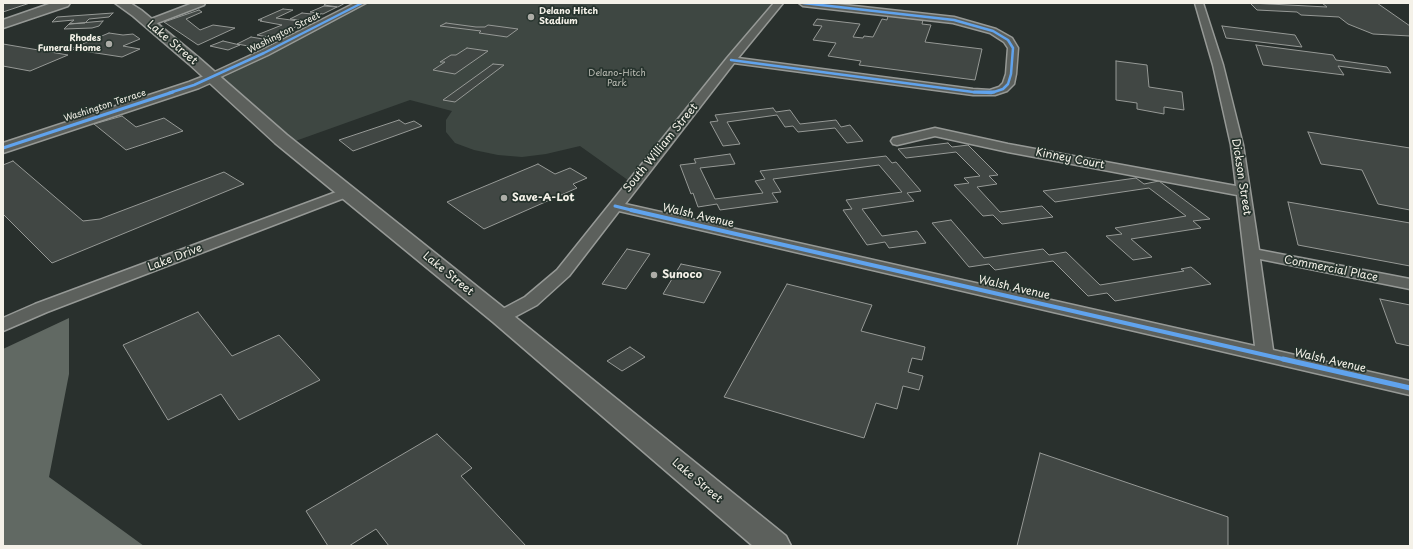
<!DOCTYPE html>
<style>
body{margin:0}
#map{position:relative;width:1413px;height:549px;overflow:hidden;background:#29302d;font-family:"Playpen Sans",sans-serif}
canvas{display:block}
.frame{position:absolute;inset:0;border:4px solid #f4f1e8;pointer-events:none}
</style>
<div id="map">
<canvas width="1413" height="549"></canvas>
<div class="frame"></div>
</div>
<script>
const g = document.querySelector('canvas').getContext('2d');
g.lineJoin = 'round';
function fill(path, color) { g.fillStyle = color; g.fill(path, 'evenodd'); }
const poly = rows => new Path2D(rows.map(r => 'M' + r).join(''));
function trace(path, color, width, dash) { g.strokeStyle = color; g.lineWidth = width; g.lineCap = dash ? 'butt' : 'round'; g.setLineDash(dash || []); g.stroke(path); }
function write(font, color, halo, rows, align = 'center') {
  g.font = font + ' "Playpen Sans",sans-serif'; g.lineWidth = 3.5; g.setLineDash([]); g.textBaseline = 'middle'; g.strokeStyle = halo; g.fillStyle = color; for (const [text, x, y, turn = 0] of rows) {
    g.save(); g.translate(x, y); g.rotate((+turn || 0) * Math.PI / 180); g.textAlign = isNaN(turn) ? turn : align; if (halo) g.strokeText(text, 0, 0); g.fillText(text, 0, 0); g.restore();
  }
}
fill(poly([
 [363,3,779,3,632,183,580,146,546,154,522,157,498,155,474,150,455,143,446,132,446,120,452,111,410,100,287,144,212,77]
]), '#3e4742');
fill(poly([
 [69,318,69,374,49,477,144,546,3,546,3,349]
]), '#616963');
const building = poly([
 [3,3,30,3,3,12,3,3],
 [327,3,345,3,338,7,324,5,327,3],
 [1250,3,1327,7,1322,3,1377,3,1410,26,1410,36,1373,34,1348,24,1339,17,1301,15,1297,12,1257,10,1250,3],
 [324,6,337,7,323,14,310,12,324,6],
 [283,9,293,10,276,18,306,22,273,38,257,35,282,25,260,21,262,20,258,20,283,9],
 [199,10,202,12,186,19,200,30,213,25,235,28,198,45,164,22,199,10],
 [113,13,109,17,89,19,85,23,69,24,74,20,52,22,57,17,113,13],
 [302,13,321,15,308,21,290,19,302,13],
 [888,16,923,20,922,24,931,25,925,42,982,49,975,80,859,65,861,61,828,56,836,43,813,40,822,26,813,25,817,19,860,24,853,37,863,38,864,36,873,37,882,19,887,20,888,16],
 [103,21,99,26,92,28,64,29,69,24,103,21],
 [446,23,476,27,485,27,488,25,518,29,507,37,479,33,481,31,440,26,446,23],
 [1222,26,1295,35,1302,47,1226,38,1222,26],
 [109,33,123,35,133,34,140,39,123,46,140,49,122,57,70,49,109,33],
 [251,37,269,40,254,47,237,44,251,37],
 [223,41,240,45,228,50,210,46,223,41],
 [3,44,68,55,30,71,3,66,3,44],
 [1256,45,1333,55,1336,60,1387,67,1391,73,1338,66,1344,75,1263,65,1256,45],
 [467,48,488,51,455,74,433,70,445,62,440,62,451,55,456,55,467,48],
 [1116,61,1147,65,1149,87,1182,92,1184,110,1164,107,1164,114,1137,109,1137,103,1116,100,1116,61],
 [493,64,504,65,455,102,443,100,493,64],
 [773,108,776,112,790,110,800,124,836,120,841,127,850,125,863,141,847,143,835,128,798,132,793,126,785,127,777,115,727,122,740,144,723,146,710,122,718,121,715,115,773,108],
 [122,116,136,127,164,118,183,131,126,150,94,124,122,116],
 [399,120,405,124,414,121,422,126,353,151,339,140,399,120],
 [1308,132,1410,148,1410,210,1378,204,1362,170,1321,164,1308,132],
 [948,143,952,147,968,145,998,175,989,176,997,184,977,187,1000,212,1042,206,1053,217,1002,224,993,215,983,216,954,185,969,183,964,178,980,176,956,152,906,158,898,149,948,143],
 [730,154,735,164,700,168,715,199,763,193,755,181,765,179,760,171,886,156,892,163,896,162,921,191,907,193,914,201,862,209,882,236,917,231,926,243,889,248,885,242,867,245,843,210,852,209,846,200,902,192,879,165,773,179,781,192,772,193,778,202,720,210,717,204,698,207,693,193,691,194,680,165,696,163,694,159,730,154],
 [13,161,83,221,100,219,224,172,244,184,52,263,3,214,3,165,13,161],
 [538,164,555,174,570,168,587,178,573,184,577,188,484,229,447,202,538,164],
 [1136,178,1144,184,1159,181,1210,219,1193,221,1201,228,1131,239,1152,257,1133,260,1106,236,1122,234,1115,228,1186,216,1149,188,1055,202,1043,191,1136,178],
 [1288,202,1410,223,1410,266,1298,245,1288,202],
 [951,220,984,258,1043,249,1049,255,1066,252,1100,285,1184,271,1181,269,1191,267,1211,284,1115,301,1107,293,1088,296,1053,261,995,270,989,264,969,267,932,223,951,220],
 [627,249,650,254,626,289,602,284,627,249],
 [681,264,721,272,704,303,663,294,681,264],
 [787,284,872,305,861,331,925,347,922,360,912,358,908,372,923,376,919,390,903,386,897,409,876,403,864,438,724,397,787,284],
 [1380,299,1410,305,1410,346,1396,343,1380,299],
 [198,312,232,356,279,335,320,380,239,420,221,394,168,420,123,345,198,312],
 [630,347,645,357,622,371,607,361,630,347],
 [437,434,472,468,461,476,526,546,389,546,376,529,349,546,328,546,306,511,437,434],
 [1040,453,1228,517,1228,546,1017,546,1040,453]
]);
fill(building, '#414744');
trace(building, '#969996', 1);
const minor = poly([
 [193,3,205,3,204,5,152,25,149,26,144,23,146,21,193,3],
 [355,3,366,3,268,55,216,79,212,80,207,77,208,75,260,51,355,3],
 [774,3,783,3,738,58,973,89,990,90,999,87,1003,83,1006,74,1008,48,1004,42,990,33,953,23,803,6,799,3,827,3,954,17,996,29,1012,38,1018,48,1016,74,1014,84,1007,91,995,95,973,95,734,63,625,204,1255,346,1237,195,1008,152,935,136,897,145,893,144,891,141,893,138,935,128,1008,144,1236,186,1231,145,1213,65,1195,3,1203,3,1223,65,1243,145,1259,250,1410,279,1410,289,1260,259,1273,350,1410,381,1410,395,619,211,569,276,537,305,507,321,501,322,495,321,492,317,495,313,525,297,557,270,727,58,774,3],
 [347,188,352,189,354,192,352,195,47,312,3,331,3,318,35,304,347,188]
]);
const tertiary = poly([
 [212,73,217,74,219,77,217,80,199,88,3,153,3,143,189,82,212,73]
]);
const secondary = poly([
 [115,3,130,3,141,10,199,58,287,135,509,312,786,536,791,546,753,546,493,322,275,143,189,64,133,16,115,3]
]);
const primary = poly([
 [52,3,70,3,68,6,3,28,3,20,52,3]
]);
trace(minor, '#969996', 3);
trace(tertiary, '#969996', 3);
trace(secondary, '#969996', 3);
trace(primary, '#969996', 3);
fill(minor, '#5c605c');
fill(tertiary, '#5c605c');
fill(secondary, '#5c605c');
fill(primary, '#5c605c');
trace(poly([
 [731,60,973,92,991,93,1003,89,1008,84,1011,74,1013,48,1008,40,993,31,954,20,803,3],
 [169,93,194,85,264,53,362,3]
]), '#60a3ed', 2.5);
trace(poly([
 [974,92,994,92],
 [3,148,173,92],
 [615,206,635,211]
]), '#60a3ed', 3);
trace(poly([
 [631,210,1287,360]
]), '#60a3ed', 4);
trace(poly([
 [1283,359,1410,388]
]), '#60a3ed', 5);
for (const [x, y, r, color] of [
 [531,17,4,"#adada7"],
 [109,44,4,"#adada7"],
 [504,198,4,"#adada7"],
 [654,275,4,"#adada7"]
]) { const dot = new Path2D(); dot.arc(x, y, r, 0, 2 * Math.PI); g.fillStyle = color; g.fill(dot); trace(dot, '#26332d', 1.5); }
write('bold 9px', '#f4f1e8', '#26332d', [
 ["Delano Hitch",539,12],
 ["Stadium",539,22],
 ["Rhodes",101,39,"right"],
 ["Funeral Home",101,49,"right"]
], 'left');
write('9px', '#f4f1e8', '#26332d', [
 ["Washington Street",284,33,-27],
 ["Washington Terrace",105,106,-18]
]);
write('9px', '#bebfb7', '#26332d', [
 ["Delano-Hitch",617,74],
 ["Park",617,84]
]);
write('11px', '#f4f1e8', '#26332d', [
 ["Lake Street",172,43,40],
 ["South William Street",661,148,-51],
 ["Kinney Court",1070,159,11],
 ["Dickson Street",1241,177,81],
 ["Walsh Avenue",698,216,13],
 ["Lake Drive",175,258,-21],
 ["Commercial Place",1331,269,11],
 ["Lake Street",448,274,39],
 ["Walsh Avenue",1014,288,13],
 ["Walsh Avenue",1330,361,13],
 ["Lake Street",697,481,40]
]);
write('bold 11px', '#f4f1e8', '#26332d', [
 ["Save-A-Lot",512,198],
 ["Sunoco",662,275]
], 'left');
</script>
